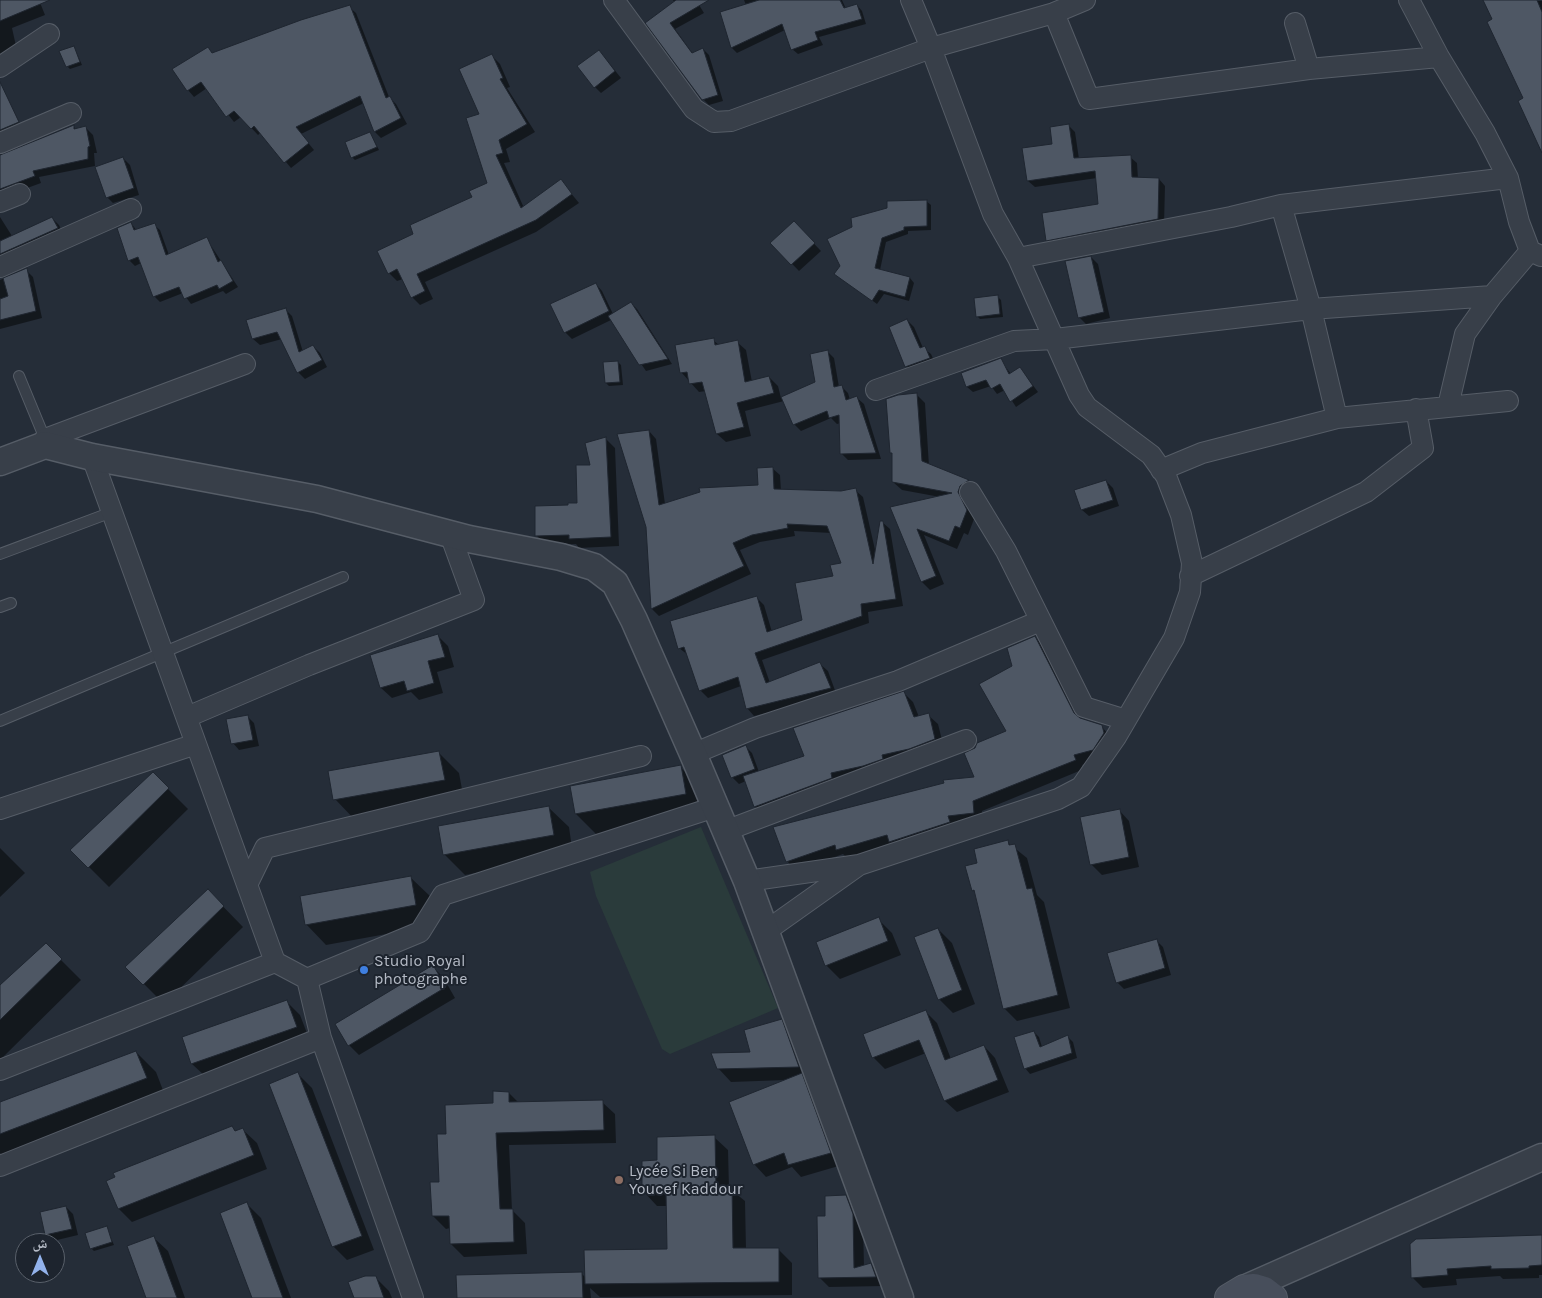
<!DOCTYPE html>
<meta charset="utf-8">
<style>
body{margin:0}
#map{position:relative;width:1542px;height:1298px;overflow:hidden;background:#252d38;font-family:Karla,"Noto Naskh Arabic",sans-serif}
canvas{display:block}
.north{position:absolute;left:15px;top:1233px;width:50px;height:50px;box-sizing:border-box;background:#1d242e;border:1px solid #59606a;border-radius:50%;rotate:0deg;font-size:14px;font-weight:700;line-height:20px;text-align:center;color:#b4bac5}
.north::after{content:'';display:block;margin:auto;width:18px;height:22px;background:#92b2eb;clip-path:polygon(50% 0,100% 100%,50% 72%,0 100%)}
</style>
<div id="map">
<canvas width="1542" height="1298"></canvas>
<div class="north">ش</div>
</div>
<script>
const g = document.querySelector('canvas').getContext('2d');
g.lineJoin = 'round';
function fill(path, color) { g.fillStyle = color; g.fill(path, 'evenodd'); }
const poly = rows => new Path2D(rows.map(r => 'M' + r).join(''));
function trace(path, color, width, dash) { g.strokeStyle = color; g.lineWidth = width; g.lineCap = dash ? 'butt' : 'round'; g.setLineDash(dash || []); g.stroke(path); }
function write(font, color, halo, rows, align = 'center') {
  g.font = font + ' Karla,sans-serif'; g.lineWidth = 4; g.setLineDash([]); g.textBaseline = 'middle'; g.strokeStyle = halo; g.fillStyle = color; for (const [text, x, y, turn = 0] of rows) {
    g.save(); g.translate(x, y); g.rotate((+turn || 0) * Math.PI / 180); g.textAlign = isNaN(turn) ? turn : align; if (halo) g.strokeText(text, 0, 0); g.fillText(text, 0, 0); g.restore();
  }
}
fill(poly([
 [701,827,778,1008,670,1054,662,1049,596,896,590,872]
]), '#2a3b3b');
fill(poly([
 [0,0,39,0,45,15,12,28,18,55,0,69],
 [673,0,696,0,704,13,675,29,693,54,703,49,709,55,723,101,709,105,703,99,647,23,675,3],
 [744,0,842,0,846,9,857,5,862,11,866,24,819,37,823,45,798,54,792,49,785,30,737,53,732,48,722,12,746,5],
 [1484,0,1542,1,1542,150,1525,99],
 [349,7,356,13,389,97,396,104,407,124,381,138,375,132,364,103,301,134,314,150,291,168,261,132,258,135,241,117,234,122,207,88,194,97,188,90,207,48,213,54],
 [74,47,82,65,70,69,67,66],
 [492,56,500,64,510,87,507,88,535,132,506,149,510,162,504,163,524,208,561,181,579,203,536,232,425,282,433,299,420,305,412,297,403,279,397,281,389,273,415,234,474,198,489,184,481,115],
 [605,58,621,78,601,93,595,87],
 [11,107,21,125,0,134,0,113],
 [1068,125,1075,132,1079,159,1130,157,1137,163,1138,179,1159,179,1165,186,1164,225,1054,247,1047,240,1100,205,1097,178,1035,187,1028,181],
 [73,126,77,130,86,128,93,135,97,153,94,153,95,166,39,177,41,183,0,198,0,155,4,155],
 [370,133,379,150,355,160,352,157],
 [123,158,130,165,139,195,113,203,107,197],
 [926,201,931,205,931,230,908,231,908,234,886,242,880,270,910,278,914,283,909,301,884,294,877,304,836,274],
 [0,217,12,236,52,218,59,225,64,236,0,266],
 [131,223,137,231,154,225,160,230,169,255,206,238,238,287,226,294,223,291,191,304,183,293,160,302,155,297,141,263,135,266,129,260],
 [800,229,821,251,799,271,772,243],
 [1091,257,1098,264,1110,318,1086,324,1079,317],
 [26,270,33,277,42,318,0,329,0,280],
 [596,284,602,291,613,314,631,303,637,309,672,364,646,371,611,320,572,339,565,332],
 [998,297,1001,300,1003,317,980,319,977,316],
 [285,309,292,316,303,352,313,346,320,353,327,367,305,379,298,372,282,339,260,345,253,339],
 [907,320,914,327,923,348,931,354,936,365,913,373,906,366],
 [713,340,719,345,737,342,746,350,752,382,769,377,778,386,781,398,816,383,828,352,834,358,839,387,841,386,848,393,850,400,857,398,864,404,881,459,848,460,842,454,841,423,837,424,831,418,801,431,794,424,784,401,745,411,751,436,726,442,717,434,706,391,699,392,681,372],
 [1000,360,1011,374,1020,368,1038,392,1016,407,1005,390,997,394,991,386,973,392,967,387],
 [618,362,621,365,623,385,609,386,606,383],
 [917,395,925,403,929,466,968,481,976,489,966,501,974,519,968,535,964,533,957,549,924,535,944,584,930,590,922,582,891,508,940,497,902,490,893,482,893,455,891,452],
 [649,431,656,439,665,504,759,486,772,468,780,475,781,491,841,493,855,490,863,497,876,554,882,522,890,529,903,606,868,612,869,623,762,660,770,683,820,664,828,671,837,696,754,716,747,708,741,686,708,698,700,690,688,655,679,648,757,598,764,605,772,632,803,620,843,564,831,533,794,531,795,536,760,542,740,550,751,574,659,616,652,609],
 [606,439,615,448,619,546,579,548,576,544,546,545,537,536,569,507,579,504,592,466,586,443],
 [1106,481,1113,488,1119,506,1089,516,1082,510,1076,491],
 [438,636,448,646,454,667,437,672,443,693,419,700,411,692,392,698,381,688],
 [1035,637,1044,647,1081,720,1101,726,1110,736,1102,759,1082,765,1084,769,982,811,983,822,847,858,843,854,796,871,787,861,975,778,1008,732,1014,666],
 [904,693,913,702,919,717,928,715,938,724,944,748,764,816,755,807,746,781,739,784,732,777,745,746,752,753,759,772,806,756],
 [247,716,254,723,259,746,239,750,233,743],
 [439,753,459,773,464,800,355,820,335,799],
 [680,767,701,787,706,814,596,834,576,814,572,787],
 [153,774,188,809,109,887,72,850],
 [548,807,569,827,573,855,465,875,444,854],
 [1119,810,1129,821,1139,867,1102,875,1091,864],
 [1007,842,1027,858,1037,895,1044,902,1070,1008,1017,1021,1004,1008,976,894,973,890],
 [0,848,25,873,0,897],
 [410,877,431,897,436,925,326,945,306,924],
 [208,891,243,927,164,1004,127,967],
 [878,919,892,933,901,955,840,979,826,965],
 [938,929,952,943,975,1004,953,1013,939,999],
 [1156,940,1163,947,1171,975,1124,989,1117,982],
 [46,945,81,980,0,1060,0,986],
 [433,967,443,977,455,998,359,1055,349,1045],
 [286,1001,300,1015,310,1041,206,1077,192,1064,183,1038],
 [925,1011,937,1023,951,1059,984,1046,995,1058,1009,1092,957,1112,945,1101,926,1053,885,1069,873,1057],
 [781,1021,795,1034,842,1165,801,1177,792,1167,766,1177,754,1164,786,1080,731,1082,718,1068,752,1053],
 [1034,1032,1039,1037,1042,1047,1068,1037,1073,1042,1077,1058,1030,1074,1025,1068],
 [136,1052,156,1072,166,1098,6,1159,0,1153,0,1104],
 [298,1074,312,1088,374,1250,347,1260,333,1246],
 [509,1093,519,1103,602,1102,615,1114,616,1143,509,1145,512,1210,525,1223,527,1254,464,1257,451,1244,450,1228,446,1229,433,1216,447,1135],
 [232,1127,237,1132,243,1130,257,1143,267,1169,132,1222,119,1209],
 [714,1137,728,1150,729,1188,745,1201,746,1249,778,1249,792,1263,792,1295,600,1297,590,1288,591,1298,458,1298,582,1274,586,1278,668,1250,667,1206,657,1206,644,1192,659,1162],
 [846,1196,856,1207,863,1225,864,1266,871,1264,881,1274,885,1286,829,1287,819,1277,826,1217],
 [247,1204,261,1218,291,1298,253,1298],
 [66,1207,73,1214,78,1235,53,1241,46,1234],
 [106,1227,114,1245,94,1251,91,1248],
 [1542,1236,1542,1275,1539,1275,1539,1278,1503,1279,1500,1276,1456,1279,1457,1285,1423,1288,1413,1278],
 [154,1238,168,1251,185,1298,148,1298],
 [375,1277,389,1291,392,1298,355,1298]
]), '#0007');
const building = poly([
 [0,0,50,0,0,21,0,0],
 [676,0,709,0,670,23,692,53,703,48,718,95,702,100,645,23,676,0],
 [759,0,840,0,844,8,857,4,862,19,815,32,818,40,791,50,782,24,731,48,720,12,759,0],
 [1483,0,1537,0,1542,12,1542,153,1518,101,1523,98,1487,22,1492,19,1483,0],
 [350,5,386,98,390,96,401,118,374,132,360,96,296,127,309,143,284,163,254,126,251,129,234,111,226,117,201,82,187,91,172,69,208,47,212,53,301,20,350,5],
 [74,46,80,62,66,67,59,51,74,46],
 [599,50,615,71,594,88,577,66,599,50],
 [492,54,503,78,500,79,527,124,499,140,503,153,496,155,521,208,561,179,572,194,536,220,417,274,425,291,411,298,397,269,388,274,377,251,413,234,410,225,472,197,469,191,487,183,466,118,479,114,459,69,492,54],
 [0,82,19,122,0,130,0,82],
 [1069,124,1074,158,1131,155,1132,177,1159,178,1158,219,1046,241,1042,213,1098,204,1095,171,1027,181,1022,148,1052,144,1050,127,1069,124],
 [74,125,74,129,86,126,90,146,88,147,88,159,33,171,35,176,0,189,0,155,74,125],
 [370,132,377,147,351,158,345,142,370,132],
 [123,157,134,188,106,198,95,167,123,157],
 [927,200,927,226,904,227,904,230,882,238,875,268,910,277,905,297,879,290,872,301,834,274,840,266,827,239,852,227,851,218,887,208,887,201,927,200],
 [52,217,58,228,0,254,0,241,52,217],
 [794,221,815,243,791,265,770,243,794,221],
 [131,222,134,230,155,223,166,255,207,237,218,262,221,260,233,281,219,289,217,285,184,299,179,287,153,297,138,257,128,261,117,228,131,222],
 [1091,256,1104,312,1078,318,1065,261,1091,256],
 [27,268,36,311,0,320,0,299,8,296,3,278,27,268],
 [596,283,609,311,564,333,550,304,596,283],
 [998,295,1000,314,976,317,974,298,998,295],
 [631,302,653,336,668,359,639,365,608,316,631,302],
 [286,308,299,352,313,345,322,360,297,373,277,332,252,339,246,320,286,308],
 [907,319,920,348,925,346,930,358,905,367,889,327,907,319],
 [714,338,715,345,738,340,745,382,769,376,774,393,737,403,744,427,716,434,702,382,689,384,687,372,680,373,675,345,714,338],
 [828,350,834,387,842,385,846,400,857,396,876,453,840,454,839,415,829,418,827,411,793,425,781,397,815,382,810,354,828,350],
 [1001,358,1009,374,1020,367,1033,386,1010,402,1000,384,991,389,986,380,966,387,961,373,1001,358],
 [618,361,620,382,605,383,603,362,618,361],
 [917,393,922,461,969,480,960,486,958,492,967,510,960,528,955,526,949,541,917,529,936,576,921,582,890,507,952,493,892,482,892,453,890,453,886,399,898,395,917,393],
 [649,430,659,505,700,492,699,488,758,485,757,468,773,467,774,489,841,491,856,488,873,564,880,521,883,521,896,599,861,604,862,616,755,653,766,683,820,662,831,688,746,709,738,677,699,691,684,647,678,649,670,621,757,596,767,632,802,620,795,583,833,576,830,565,841,563,827,526,787,524,788,528,752,535,733,543,744,566,651,609,646,527,617,434,649,430],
 [606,437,611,537,569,539,569,535,535,536,535,506,568,505,568,503,577,503,576,465,590,465,585,443,606,437],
 [1106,480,1113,500,1081,510,1074,490,1106,480],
 [438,634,445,657,428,661,434,683,407,691,404,681,380,688,370,655,438,634],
 [1035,636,1074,713,1080,718,1102,725,1104,733,1093,750,1074,755,1076,760,973,801,974,813,948,816,950,822,889,842,887,835,836,850,835,845,786,862,773,827,944,783,943,780,974,777,964,753,975,748,977,743,1006,731,979,684,1012,666,1007,648,1035,636],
 [904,691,914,717,929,713,935,739,909,749,882,755,883,759,863,766,831,773,832,778,754,807,743,776,804,756,793,728,904,691],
 [248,715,253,740,231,744,226,719,248,715],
 [746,745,755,769,731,778,722,755,746,745],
 [439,751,445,780,333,800,328,771,439,751],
 [681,765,686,794,575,814,570,786,681,765],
 [153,772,169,788,88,868,70,850,153,772],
 [549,806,554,835,443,855,438,826,549,806],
 [1120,809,1129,857,1090,865,1080,817,1120,809],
 [1008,840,1009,845,1015,844,1027,889,1032,888,1058,995,1003,1009,974,890,972,891,965,866,977,863,974,849,1008,840],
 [411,876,416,905,305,925,300,896,411,876],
 [208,889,224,906,143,985,125,967,208,889],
 [879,917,888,941,825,966,816,942,879,917],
 [938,928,962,990,938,1000,914,937,938,928],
 [1157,939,1165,968,1116,983,1107,953,1157,939],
 [46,943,62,959,0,1020,0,985,46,943],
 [433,965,446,987,348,1046,335,1024,433,965],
 [287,1000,297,1027,191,1064,182,1037,287,1000],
 [926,1010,945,1060,984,1045,998,1080,944,1101,919,1040,872,1058,863,1034,926,1010],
 [782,1019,799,1067,717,1069,711,1053,750,1052,744,1030,782,1019],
 [1034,1031,1040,1047,1068,1035,1072,1053,1024,1069,1014,1037,1034,1031],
 [136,1051,147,1078,0,1134,0,1102,136,1051],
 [298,1072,362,1236,332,1247,269,1084,298,1072],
 [802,1073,831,1153,788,1165,784,1153,753,1165,729,1102,802,1073],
 [493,1091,509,1092,509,1102,603,1100,604,1130,496,1133,500,1209,513,1209,514,1242,450,1244,449,1216,432,1216,430,1182,439,1182,437,1134,446,1134,445,1105,493,1103,493,1091],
 [232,1126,235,1131,243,1128,254,1155,118,1209,106,1181,115,1177,113,1173,232,1126],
 [715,1135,716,1187,732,1186,733,1248,779,1248,779,1282,585,1284,584,1250,667,1249,666,1192,642,1193,642,1161,657,1160,657,1137,715,1135],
 [846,1195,853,1214,854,1268,871,1263,876,1277,818,1278,817,1216,825,1216,825,1196,846,1195],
 [247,1202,283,1298,252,1298,220,1213,247,1202],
 [66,1206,72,1229,45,1235,40,1212,66,1206],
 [107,1226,112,1242,90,1249,85,1233,107,1226],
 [1542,1235,1542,1265,1529,1266,1529,1268,1491,1269,1491,1266,1447,1269,1448,1275,1411,1278,1410,1244,1416,1239,1542,1235],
 [154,1236,177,1298,146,1298,127,1246,154,1236],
 [582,1272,583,1298,457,1298,456,1275,582,1272],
 [365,1276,376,1276,384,1298,354,1298,348,1282,365,1276]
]);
fill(building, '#4e5764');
trace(building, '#1f2630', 1);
const service = poly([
 [19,376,45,439],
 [0,554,112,512],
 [0,607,11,603],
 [0,721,343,577]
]);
const minor = poly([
 [614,0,694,109,714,122,731,121,931,48,993,214,1018,258,1079,395,1087,407,1151,455,1166,476,1181,515,1192,563,1190,592,1174,638,1116,737,1081,787,1058,799,859,865],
 [911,0,931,48,1054,13,1085,0],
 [1409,0,1439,57,1485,133,1508,178,1519,222,1530,251,1541,256],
 [1054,13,1089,99,1309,69,1439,57],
 [1295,23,1309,69],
 [0,67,49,34],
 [0,143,71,113],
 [0,202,20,194],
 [1281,205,1311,309,1337,418],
 [1018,258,1231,217,1281,205,1508,178],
 [0,267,131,209],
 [876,390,1014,341,1055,339,1311,309,1492,296,1530,251],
 [1448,406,1465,334,1492,296],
 [45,445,45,439,245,364],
 [92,457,275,962,307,979,321,1038,413,1298],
 [1161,470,1202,453,1337,418,1508,401],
 [970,492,1006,551,1084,707,1126,720],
 [1190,576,1366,492,1423,448,1416,409],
 [187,717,309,665,474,600,450,534],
 [693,754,755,728,898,681,1040,621],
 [0,809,196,744],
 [725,831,966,740],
 [747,881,859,865,766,931],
 [247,885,265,848,641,756],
 [307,979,420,932,443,895,715,807],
 [0,1070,275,962],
 [0,1166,321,1038]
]);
const tertiary = poly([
 [0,462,45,445,92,457,317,499,469,539,561,557,594,567,615,583,634,620,693,754,747,881,900,1298],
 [1244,1289,1542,1157]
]);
const secondary = poly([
 [1229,1298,1244,1289,1254,1288,1264,1291,1273,1298]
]);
trace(service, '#565d67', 12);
trace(minor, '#565d67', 22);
trace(tertiary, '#565d67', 29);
trace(secondary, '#565d67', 30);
trace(service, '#383f49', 10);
trace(minor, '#383f49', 20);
trace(tertiary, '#383f49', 26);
trace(secondary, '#474e5b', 28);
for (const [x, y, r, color] of [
 [364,970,5,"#3f7fe0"],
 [619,1180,5,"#8d6e63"]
]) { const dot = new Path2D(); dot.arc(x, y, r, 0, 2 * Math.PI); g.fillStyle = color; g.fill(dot); trace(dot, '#1d242e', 2); }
write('16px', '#b4bac5', '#1d242e', [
 ["Studio Royal",374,961],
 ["photographe",374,979],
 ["Lycée Si Ben",629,1171],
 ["Youcef Kaddour",629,1189]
], 'left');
</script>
